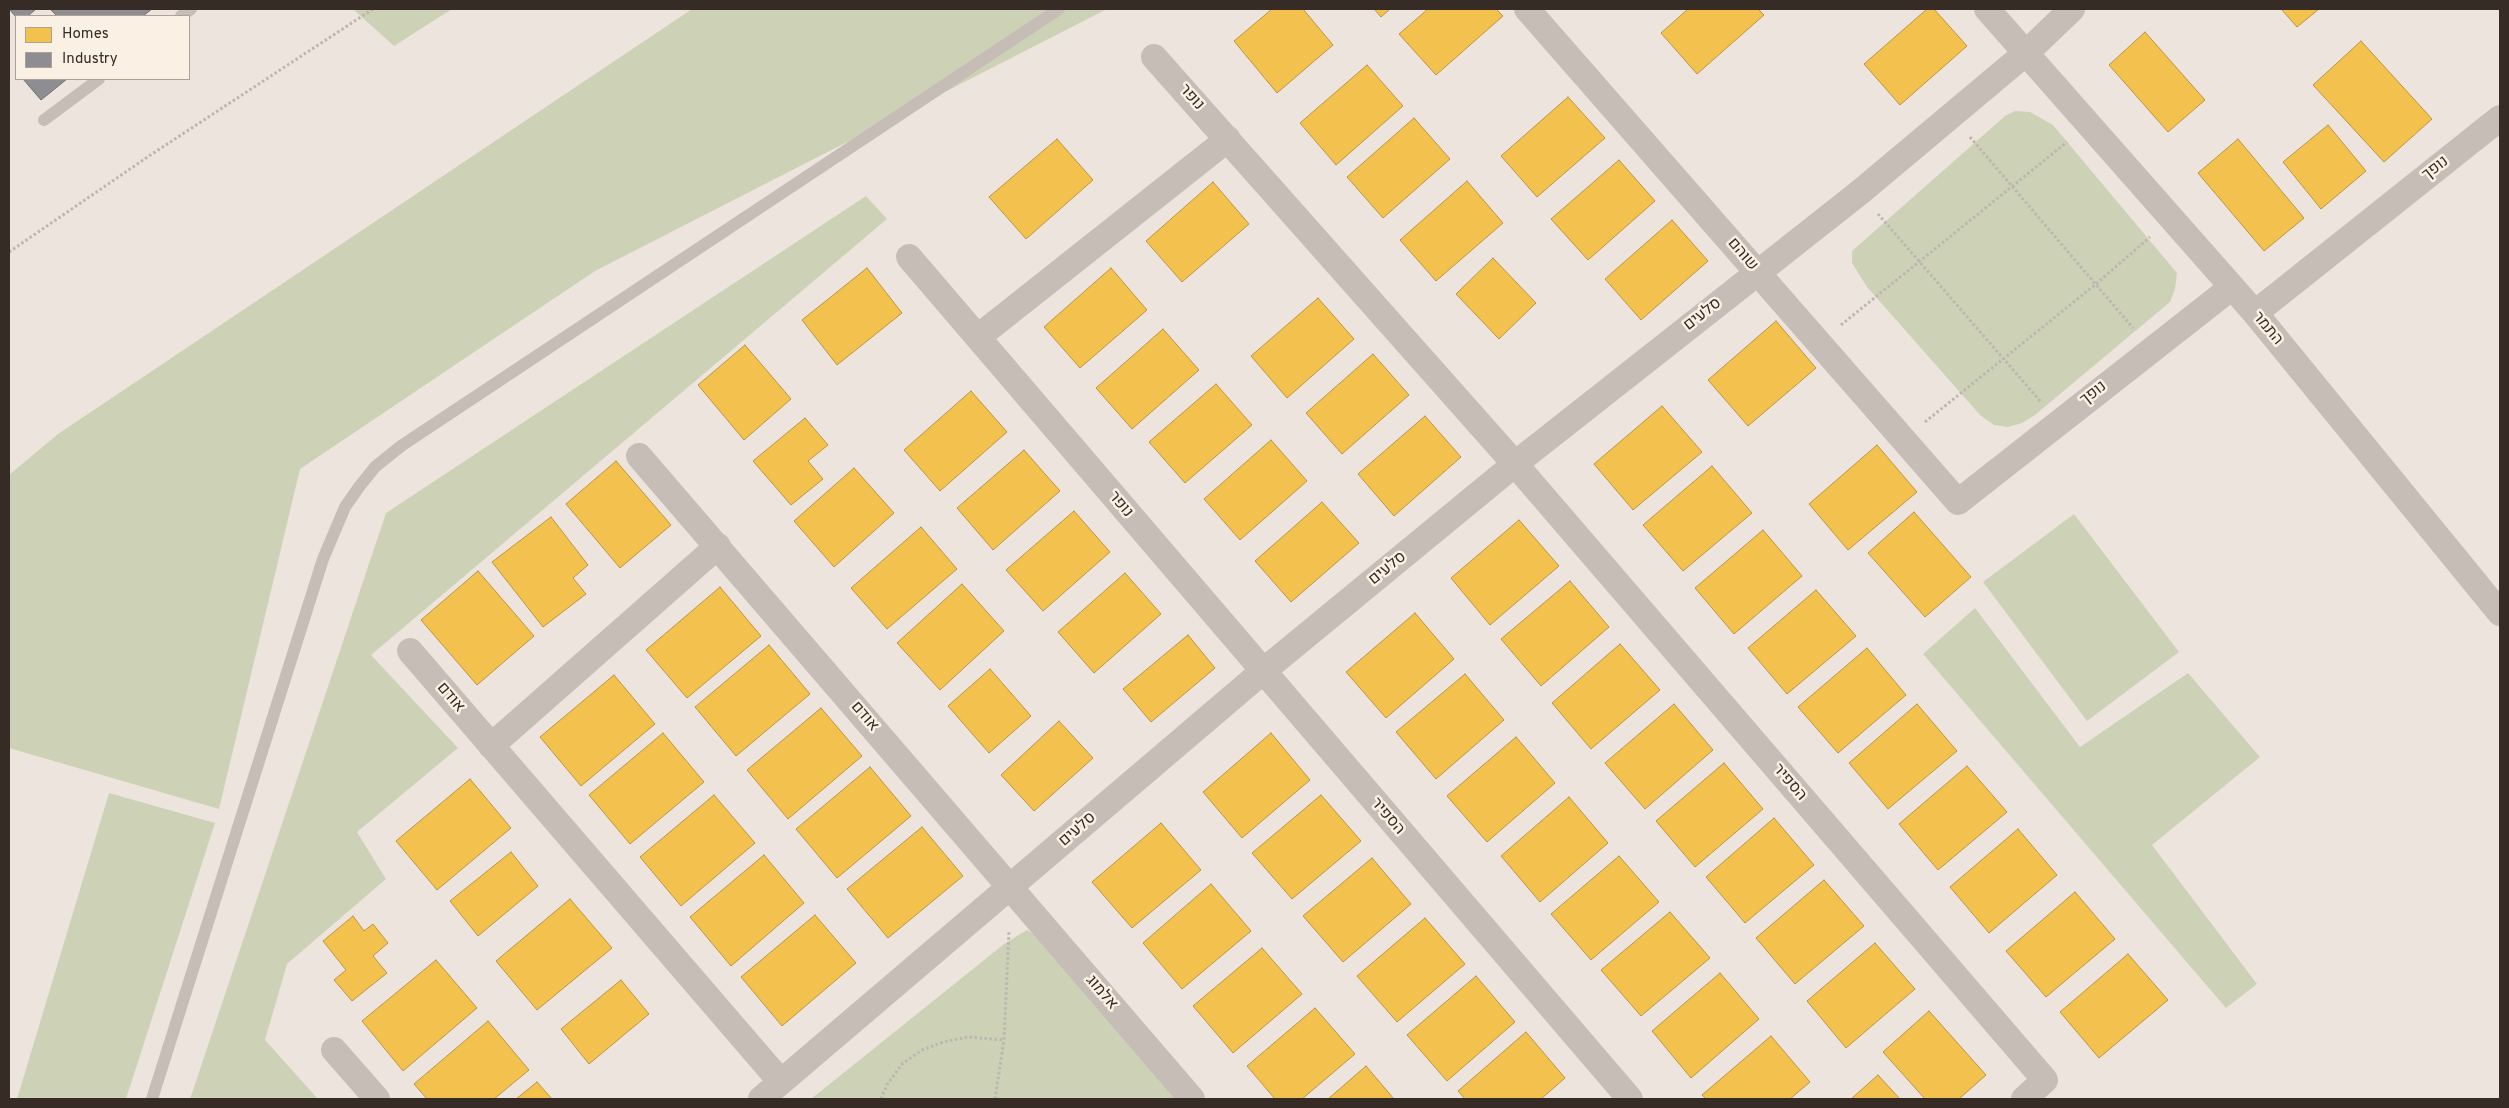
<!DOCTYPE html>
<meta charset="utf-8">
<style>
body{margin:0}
#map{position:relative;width:2509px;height:1108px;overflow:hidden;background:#ede5dd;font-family:Overpass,sans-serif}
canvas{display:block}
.frame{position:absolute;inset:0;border:10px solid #362b25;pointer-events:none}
.legend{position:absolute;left:15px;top:15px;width:175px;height:65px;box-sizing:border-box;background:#faf0e3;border:1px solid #aca197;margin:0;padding:6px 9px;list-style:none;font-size:15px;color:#362b25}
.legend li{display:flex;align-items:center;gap:10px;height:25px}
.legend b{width:25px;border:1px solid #aca197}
</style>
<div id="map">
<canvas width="2509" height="1108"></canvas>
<div class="frame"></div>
<ul class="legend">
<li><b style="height:14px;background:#f2c14e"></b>Homes</li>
<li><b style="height:14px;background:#8d8d92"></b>Industry</li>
</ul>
</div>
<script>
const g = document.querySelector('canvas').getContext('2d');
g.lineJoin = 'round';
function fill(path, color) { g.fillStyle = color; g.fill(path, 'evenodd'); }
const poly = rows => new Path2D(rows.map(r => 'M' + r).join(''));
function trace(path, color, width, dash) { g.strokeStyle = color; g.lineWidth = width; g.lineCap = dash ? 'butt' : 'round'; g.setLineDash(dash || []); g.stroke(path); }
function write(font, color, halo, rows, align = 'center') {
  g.font = font + ' Overpass,Heebo,sans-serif'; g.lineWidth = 5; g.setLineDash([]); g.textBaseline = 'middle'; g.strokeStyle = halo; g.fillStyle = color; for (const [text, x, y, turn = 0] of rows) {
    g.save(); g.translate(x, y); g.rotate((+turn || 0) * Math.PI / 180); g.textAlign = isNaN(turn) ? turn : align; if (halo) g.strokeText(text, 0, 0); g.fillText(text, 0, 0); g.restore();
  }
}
fill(poly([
 [353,9,452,9,394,46],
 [692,9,1107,9,595,271,300,469,219,809,9,748,9,475,58,434],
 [2015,111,2030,112,2053,125,2177,273,2175,289,2170,302,2035,415,2022,423,2008,427,1994,425,1980,415,1867,287,1852,263,1852,251,2005,116],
 [866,196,887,219,371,655,458,748,357,832,386,879,287,964,265,1040,318,1099,190,1099,386,513],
 [2074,514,2179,652,2087,721,1983,582],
 [1975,608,2080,747,2188,673,2260,757,2152,845,2257,984,2226,1008,1923,654],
 [109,793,215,823,126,1099,17,1099],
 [1027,930,1039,937,1180,1099,811,1099,1004,944]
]), '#cdd2b6');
const homes = poly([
 [1272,9,1303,9,1333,45,1277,93,1234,41,1272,9],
 [1374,9,1390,9,1381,17,1374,9],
 [1428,9,1496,9,1503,16,1436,75,1399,34,1428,9],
 [1688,9,1758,9,1764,15,1697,74,1661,33,1688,9],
 [1927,9,1934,9,1967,46,1900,105,1864,64,1927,9],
 [2281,9,2319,9,2297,27,2281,9],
 [2145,32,2205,100,2168,132,2109,65,2145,32],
 [2361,41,2432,119,2384,162,2313,85,2361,41],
 [1367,65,1403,106,1336,165,1300,123,1367,65],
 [1568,97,1605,138,1537,197,1501,156,1568,97],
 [1414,118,1450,159,1383,218,1347,177,1414,118],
 [2328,125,2366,171,2321,209,2283,162,2328,125],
 [1057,139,1093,180,1026,239,989,197,1057,139],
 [2238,139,2304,218,2264,251,2198,173,2238,139],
 [1619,160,1655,201,1588,260,1551,219,1619,160],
 [1467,181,1503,223,1436,281,1400,240,1467,181],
 [1213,182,1249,224,1182,282,1146,241,1213,182],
 [1672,220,1708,261,1641,320,1605,279,1672,220],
 [1493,258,1536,303,1499,339,1456,294,1493,258],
 [867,268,902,313,837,365,802,320,867,268],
 [1111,268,1147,310,1080,368,1044,327,1111,268],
 [1318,298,1354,339,1287,398,1251,356,1318,298],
 [1776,321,1816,368,1748,426,1708,380,1776,321],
 [1163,329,1199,370,1132,429,1096,388,1163,329],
 [745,345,791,399,744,440,698,385,745,345],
 [1373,354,1409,395,1342,454,1306,413,1373,354],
 [1216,384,1252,425,1185,483,1149,442,1216,384],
 [971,391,1007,432,940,491,904,450,971,391],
 [1662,406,1702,452,1633,510,1594,464,1662,406],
 [1425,416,1461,457,1394,516,1358,474,1425,416],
 [805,418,828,445,808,461,823,479,791,505,753,461,805,418],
 [1271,440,1307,481,1240,540,1204,499,1271,440],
 [1877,445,1917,492,1848,550,1809,504,1877,445],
 [1024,450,1060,491,993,550,957,508,1024,450],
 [616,461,671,525,620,568,566,504,616,461],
 [1712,466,1752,513,1683,571,1643,525,1712,466],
 [854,468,894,513,834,567,794,521,854,468],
 [1322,502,1359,543,1291,602,1255,561,1322,502],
 [1074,511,1110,552,1043,611,1006,570,1074,511],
 [1914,512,1971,577,1925,617,1868,553,1914,512],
 [551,517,588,565,573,578,586,594,543,627,492,562,551,517],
 [1519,520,1559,566,1490,625,1451,578,1519,520],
 [921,527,957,569,887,629,851,588,921,527],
 [1763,530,1802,576,1734,634,1695,588,1763,530],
 [478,571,534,636,477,685,421,620,478,571],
 [1125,573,1161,614,1094,673,1058,632,1125,573],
 [1570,581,1609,627,1541,686,1501,639,1570,581],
 [962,584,1004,631,940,690,897,643,962,584],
 [720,587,761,636,687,698,646,650,720,587],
 [1816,590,1856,636,1787,694,1748,648,1816,590],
 [1415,613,1454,659,1386,718,1346,672,1415,613],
 [1188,635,1215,668,1151,722,1123,689,1188,635],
 [1620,644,1660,690,1591,749,1552,703,1620,644],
 [769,645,810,694,736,756,695,707,769,645],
 [1867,648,1906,695,1838,753,1798,707,1867,648],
 [990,669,1031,716,989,753,948,706,990,669],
 [1465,674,1504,720,1436,779,1396,732,1465,674],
 [614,675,655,724,581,786,540,737,614,675],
 [1674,704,1713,750,1645,809,1605,763,1674,704],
 [1917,704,1957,751,1888,809,1849,763,1917,704],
 [821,708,862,756,788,819,747,770,821,708],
 [1059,721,1093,758,1034,811,1001,775,1059,721],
 [663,733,704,782,630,844,589,795,663,733],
 [1271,733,1310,780,1242,838,1203,792,1271,733],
 [1516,737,1555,783,1487,842,1447,796,1516,737],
 [1724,763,1763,809,1695,867,1656,821,1724,763],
 [1967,766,2007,812,1938,870,1899,824,1967,766],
 [870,767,911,816,837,878,796,829,870,767],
 [470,779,511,828,437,890,396,841,470,779],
 [714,795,755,843,681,906,640,857,714,795],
 [1321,795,1361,841,1292,899,1252,853,1321,795],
 [1569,797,1608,843,1540,902,1501,856,1569,797],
 [1774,818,1814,865,1745,923,1706,877,1774,818],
 [1161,823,1201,870,1132,928,1092,882,1161,823],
 [922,827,963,876,888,938,847,889,922,827],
 [2018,829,2057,875,1989,933,1950,887,2018,829],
 [511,852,538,886,478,936,450,901,511,852],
 [764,855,804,903,731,966,690,917,764,855],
 [1619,856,1659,902,1591,960,1551,914,1619,856],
 [1372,858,1411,904,1343,962,1303,916,1372,858],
 [1824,880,1864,926,1795,984,1756,938,1824,880],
 [1211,884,1251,931,1182,989,1143,943,1211,884],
 [2075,892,2115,939,2046,997,2006,951,2075,892],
 [570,899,612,948,537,1010,496,961,570,899],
 [1670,912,1710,958,1641,1016,1601,970,1670,912],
 [815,915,856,963,782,1026,741,977,815,915],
 [353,916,364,931,373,924,388,943,373,956,387,973,352,1001,334,980,346,970,323,941,353,916],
 [1425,918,1465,964,1397,1022,1357,976,1425,918],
 [1875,943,1915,989,1846,1048,1807,1001,1875,943],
 [1262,948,1302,994,1233,1053,1193,1006,1262,948],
 [2128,954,2168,1000,2099,1058,2060,1012,2128,954],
 [436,960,477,1008,403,1071,362,1021,436,960],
 [1720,973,1759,1019,1691,1078,1652,1031,1720,973],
 [1476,976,1515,1022,1447,1081,1407,1035,1476,976],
 [621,980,649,1014,589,1064,561,1029,621,980],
 [1315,1008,1355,1054,1302,1099,1275,1099,1247,1066,1315,1008],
 [1929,1011,1986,1075,1959,1099,1925,1099,1883,1052,1929,1011],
 [488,1021,529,1070,494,1099,427,1099,414,1084,488,1021],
 [1526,1032,1565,1078,1541,1099,1465,1099,1458,1091,1526,1032],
 [1771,1036,1810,1082,1790,1099,1706,1099,1702,1095,1771,1036],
 [1366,1066,1394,1099,1328,1099,1366,1066],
 [1878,1075,1900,1099,1851,1099,1878,1075],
 [537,1082,552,1099,516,1099,537,1082]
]);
fill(homes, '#f2c14e');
trace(homes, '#ba9442', 1);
const industry = poly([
 [9,9,36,9,28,16,16,17,9,9],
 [53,9,152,9,143,16,57,16,51,10,53,9],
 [23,79,67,79,41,100,23,79]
]);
fill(industry, '#8d8d92');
trace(industry, '#737071', 1);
trace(poly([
 [1970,137,2133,328],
 [1878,214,2041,402],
 [9,252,149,156,373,9],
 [1841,325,2067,142],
 [1925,422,2096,284,2150,237],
 [881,1099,887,1085,902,1064,922,1050,943,1042,968,1037,1004,1040],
 [995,1099,1004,1040,1009,931]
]), '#bdb6af', 3, [2.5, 2.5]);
trace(poly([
 [181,16,191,9],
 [44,120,99,79],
 [152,1099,323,559,345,507,359,487,375,467,401,446,1059,9]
]), '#c5bdb6', 12);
trace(poly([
 [1527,9,1958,502,2232,287],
 [1987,9,2255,313,2500,613],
 [1154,57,1515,464,2045,1080,2024,1099],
 [909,257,1630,1099],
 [2255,313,2500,118],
 [978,337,1228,139],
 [639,456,1192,1099],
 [410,651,781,1082],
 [491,746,718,546],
 [334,1050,377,1099],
 [761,1099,1262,672,1515,464,1859,193,2026,53,2072,9]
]), '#c5bdb6', 26);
write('16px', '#362b25', '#faf0e3', [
 ["נופר",1191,98,48],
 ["נופך",2436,169,-38],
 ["שוהם",1742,255,49],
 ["סלעים",1703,315,-38],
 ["התמר",2267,329,50],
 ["נופך",2094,394,-38],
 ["נופר",1120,505,50],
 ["סלעים",1388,569,-39],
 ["אודם",450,698,49],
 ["אודם",864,717,49],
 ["הספיר",1789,783,49],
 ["הספיר",1387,817,49],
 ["סלעים",1078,830,-41],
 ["אלמוג",1101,993,49]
]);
</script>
